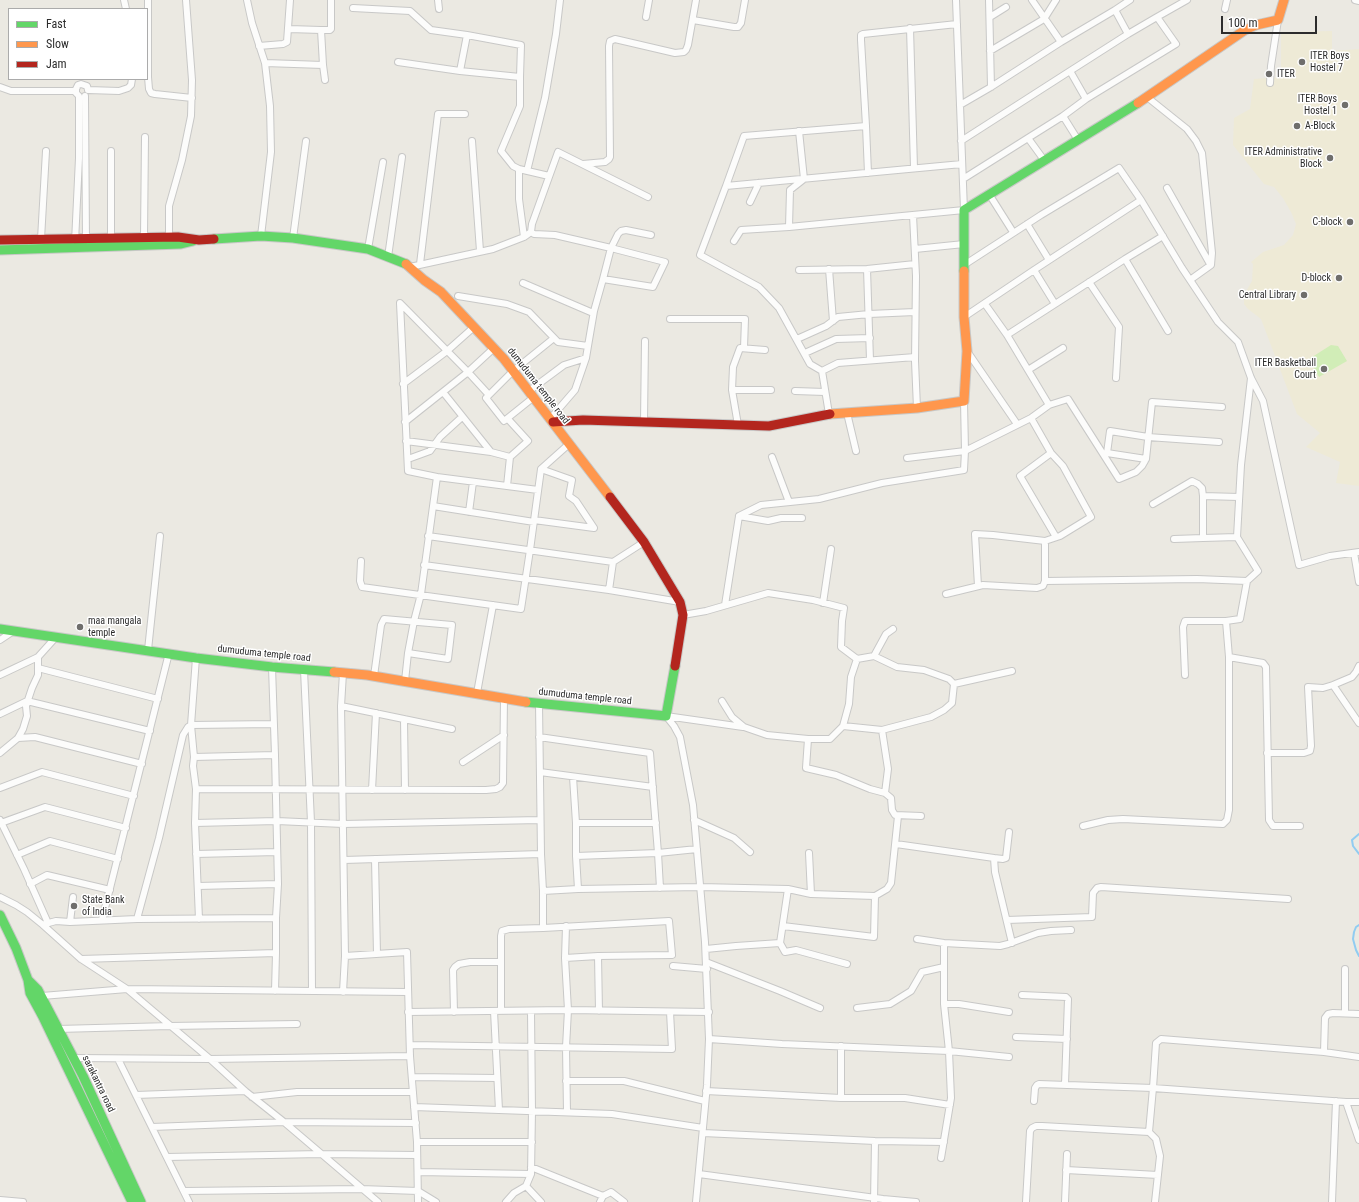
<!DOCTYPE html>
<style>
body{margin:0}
#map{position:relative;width:1359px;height:1202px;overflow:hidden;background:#ebe9e2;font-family:"Roboto Condensed",sans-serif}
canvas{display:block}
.legend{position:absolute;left:8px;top:8px;width:140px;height:72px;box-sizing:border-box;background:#fff;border:1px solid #ababab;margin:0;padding:5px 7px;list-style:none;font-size:12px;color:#2c2c2c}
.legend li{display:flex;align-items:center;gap:8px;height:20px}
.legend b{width:20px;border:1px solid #ababab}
.scale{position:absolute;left:1221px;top:16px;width:96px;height:18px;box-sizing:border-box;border:2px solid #2c2c2c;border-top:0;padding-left:5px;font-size:12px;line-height:14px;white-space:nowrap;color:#2c2c2c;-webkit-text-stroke:3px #fff;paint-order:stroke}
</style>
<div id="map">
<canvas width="1359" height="1202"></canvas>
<ul class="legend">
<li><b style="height:5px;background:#63d668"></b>Fast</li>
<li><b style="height:5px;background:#ff974d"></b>Slow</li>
<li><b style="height:5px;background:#b3261e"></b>Jam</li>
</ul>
<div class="scale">100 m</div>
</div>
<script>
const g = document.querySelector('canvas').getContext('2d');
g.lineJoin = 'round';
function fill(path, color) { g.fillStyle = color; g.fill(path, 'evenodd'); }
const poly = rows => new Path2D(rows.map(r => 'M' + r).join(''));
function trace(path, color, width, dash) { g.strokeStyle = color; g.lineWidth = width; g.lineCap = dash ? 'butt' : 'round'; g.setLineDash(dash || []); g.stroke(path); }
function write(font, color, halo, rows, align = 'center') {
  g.font = font + ' "Roboto Condensed",sans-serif'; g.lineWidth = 3; g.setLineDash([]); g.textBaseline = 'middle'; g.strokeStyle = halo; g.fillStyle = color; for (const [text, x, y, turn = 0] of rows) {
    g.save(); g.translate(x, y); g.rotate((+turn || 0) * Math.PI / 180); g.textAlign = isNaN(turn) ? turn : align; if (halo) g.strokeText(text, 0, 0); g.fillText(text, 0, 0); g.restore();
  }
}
fill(poly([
 [1332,31,1332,51,1359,49,1359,486,1336,483,1340,462,1306,447,1320,433,1297,414,1261,319,1248,309,1244,304,1244,295,1252,281,1253,264,1251,262,1263,252,1284,245,1293,235,1296,224,1291,212,1283,198,1274,187,1264,184,1233,145,1234,118,1250,109,1254,79,1281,77,1281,32]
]), '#eeead6');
fill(poly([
 [1331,345,1338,346,1347,361,1319,377,1309,359]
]), '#d1edb7');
trace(poly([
 [1359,834,1352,840,1353,846,1359,854],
 [1359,925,1356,927,1354,932,1353,939,1356,950,1359,956]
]), '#91ccf1', 2);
const street = poly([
 [124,0,126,9],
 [148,0,148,77,149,89,151,93,155,94,192,98],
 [247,0,252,23,265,63,270,106,271,152,261,236],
 [438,0,439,9],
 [989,0,991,87],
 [1355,0,1359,1],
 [353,8,410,11,431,30,467,35,460,71,520,77,520,106,501,151,513,166,519,169,549,176],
 [1225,9,1227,0],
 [1115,10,1130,0],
 [646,17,649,0],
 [990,17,1006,7],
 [1157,17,1187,0],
 [693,20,734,27,738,27,741,23,745,0],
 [957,24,863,34,861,35,861,40,866,126,744,136,726,186,962,164],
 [910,28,914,168],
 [289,29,321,30],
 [467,35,521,45,520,77],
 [1061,42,1115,10,1128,34],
 [259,46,283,44,287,42,290,0],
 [990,51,1044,19,1056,0],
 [398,62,460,71],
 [265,63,323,65,321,30,330,30,331,29,331,0],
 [323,65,325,80],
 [1070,71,1128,34,1157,17,1176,44,1086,99],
 [1270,83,1271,66,1278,20],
 [0,87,11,91,76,91],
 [88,90,119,91,128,88,131,85,132,79],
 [85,96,86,242],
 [1147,97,1187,129,1196,141,1202,153,1212,253,1211,265,1190,280],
 [960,105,991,87,1061,42,1032,0],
 [866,126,868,173],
 [799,131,804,179,790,190,789,227,964,210,956,0],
 [472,141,480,251],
 [961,141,1070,71,1086,99,1063,116,1078,140],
 [1044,160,1028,138,1063,116],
 [583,164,605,162,609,159,610,157,609,46,610,41,615,39,675,53,684,52,686,50,688,45,696,0],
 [519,169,519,199,524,237],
 [527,171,545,98,556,34,560,0],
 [963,179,1028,138],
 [726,186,700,255,759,287,779,308,810,364,822,371],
 [1167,188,1210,264],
 [989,194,1013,232],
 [648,197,558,152,532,224,531,232,534,234,555,235,611,248,665,262,653,287,603,279,611,248,618,234,621,231,626,230,651,235],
 [750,202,759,183],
 [913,215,916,276,915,361,917,408],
 [1027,224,1049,260],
 [1163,236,1125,259,1168,331],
 [144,237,145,137],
 [169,237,169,206,182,160,191,116,192,80,186,0],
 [111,238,111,151],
 [293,238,306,141],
 [41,239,46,151],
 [734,241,741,230,789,227],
 [75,242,79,158,79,96,76,93,76,89,78,85,81,84,87,86,88,90],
 [368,249,383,162],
 [915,249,964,244],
 [388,257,402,157],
 [420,264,438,114,465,114],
 [964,265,1041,215,1119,168,1141,200],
 [410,267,493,249,524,237,531,232],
 [829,269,833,321],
 [867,269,870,360],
 [799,270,867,269,915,264],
 [1034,270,1055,304],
 [1089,282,1119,327,1116,378],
 [523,283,593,313],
 [458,296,507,304,529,312,558,342,588,346,594,311,603,279],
 [964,317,1034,270,1141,200,1182,268,1218,322,1238,342,1251,378,1263,401,1299,565,1330,556,1359,552],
 [670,319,745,319,744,348],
 [1007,335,1125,259],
 [797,339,826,326,838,317,869,314,915,312],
 [765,350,740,348,733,367,732,390,771,390],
 [967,351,1017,424],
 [805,353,836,339,870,338],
 [1028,370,1063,348],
 [403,384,447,351,474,327],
 [732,390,738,425],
 [529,391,564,365,586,358],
 [795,391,825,392],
 [443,392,491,452,510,457,528,441,508,419],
 [534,397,504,421,486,398,513,371,554,338],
 [1049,405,1068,399,1119,479,1136,472,1142,466,1146,459,1152,402,1222,407],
 [847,413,856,451],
 [829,414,822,371,838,363,915,357],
 [1031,418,1051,453,1063,466,1091,517,1060,536,1045,541,1045,581],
 [550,419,575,390,586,358,588,346],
 [405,422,468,372,489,395],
 [644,422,645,341],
 [406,441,491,452],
 [1051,453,1020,476,1056,537],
 [510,457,507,486,538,490],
 [772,457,789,502],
 [907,458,965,451,1031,418,1049,405,1007,335,985,304],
 [408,459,430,451,440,437,462,417],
 [1146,459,1107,453,1110,431,1148,437,1219,442],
 [437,477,507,486],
 [1203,496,1203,538,1237,537],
 [1153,504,1192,481,1198,484,1202,488,1203,496,1239,497],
 [433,506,534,522],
 [469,512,473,482],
 [739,516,761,505,819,499,882,483,964,470,965,451,964,401],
 [534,520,594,528,576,501,569,496,572,480,541,469],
 [428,536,613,562],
 [1174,539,1203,538],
 [1354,553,1359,582],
 [361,561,360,581,362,587,521,609,530,550,541,469,569,444],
 [424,565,609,590,680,602],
 [978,586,975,534,993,535,1045,541],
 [609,590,613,562,644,542],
 [946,594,983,585,1037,588,1043,586,1045,581,1197,579,1247,581],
 [823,603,831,549],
 [725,605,739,516,768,521,781,518,802,518],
 [683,615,706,611,768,593,813,600,844,608,842,621,841,647,857,659,874,656,897,667,924,670,949,679,954,684,952,703,944,710,931,717,882,730,888,769,885,793],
 [0,640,12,632],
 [148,650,160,536],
 [874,656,886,634,893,629],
 [1229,657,1263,663,1266,667,1269,820,1273,826,1300,826],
 [196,658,191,725,194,757,193,766,196,789,195,823,199,919],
 [38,668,158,699],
 [304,670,311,822,312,991],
 [343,673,341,706,345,956,407,952,410,1056,417,1142,418,1202],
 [0,675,38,657],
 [1185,675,1183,627,1185,621,1226,621],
 [374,676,381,625,384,619,452,625,448,659,408,653],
 [405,681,408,653,414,621,421,594,437,477,408,471,400,303,468,372,494,348],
 [954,684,1012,671],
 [1333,685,1359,723],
 [477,693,493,605],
 [722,701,732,717,744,727,767,735,808,739,806,768,836,775,870,789,885,793,891,798,892,810,895,815,921,816],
 [341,706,452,729],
 [0,714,27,701,150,731],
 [666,716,674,726,680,737,693,805,705,942,709,1039,707,1085,696,1202],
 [666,716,743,727],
 [404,719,405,790],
 [843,726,882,730],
 [539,737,650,753,658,853,697,849],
 [18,738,35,737,142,764],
 [808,739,830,739,843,726,849,704,851,677,857,659],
 [0,753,18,738,23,729,27,716,26,706,32,688,38,675,38,657,56,637],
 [1267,753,1304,753,1310,751,1311,746,1308,687,1323,688,1333,685,1352,677,1356,672,1359,666],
 [194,757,275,755],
 [463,762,504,735],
 [540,772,653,787],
 [573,777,576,823,656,823],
 [0,788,42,772,134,796],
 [196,789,486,790,496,789,500,787,503,783,504,698],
 [372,790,376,713],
 [0,820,24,869,48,923],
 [694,820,734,838,750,852],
 [1,823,45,807,126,828],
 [195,823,277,821,343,824,540,820],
 [576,823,576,856,658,853,660,888],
 [1083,826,1108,820,1123,819,1223,824,1227,820,1229,810,1229,657,1226,621,1240,619,1247,581,1258,571,1237,537,1241,465,1251,378],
 [1009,832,1006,858,1003,859,994,858,995,872,1012,943],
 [896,844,994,858],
 [809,853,811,894],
 [196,854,277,852],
 [541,854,543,891],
 [17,855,50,841,118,859],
 [576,856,578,889,700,887,788,889,780,943],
 [375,859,377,954],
 [344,860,541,854,539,704],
 [30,884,47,875,110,890],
 [198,886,278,884],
 [578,889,543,891,543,928,669,921,672,955,598,956,599,1011],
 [788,889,811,894,875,896,887,889,891,883,898,816],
 [0,897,16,905,27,912,43,925,81,959,127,989,210,1059,245,1091,284,1122,378,1202],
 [137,919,276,918,278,884,275,755,272,667],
 [102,920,169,653],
 [1007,920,1092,917,1093,893,1097,888,1101,887,1288,899],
 [70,922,137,919,159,838,183,735,188,727,191,725,274,724],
 [45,924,56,921,70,922,73,897],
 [783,926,874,937,875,896],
 [917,939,944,943,1000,946,1008,944,1038,933,1051,931,1071,930],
 [944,943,944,1004,949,1051,1009,1057],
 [706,949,736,946,780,943,785,952,796,950,847,964],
 [276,953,276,918],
 [565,958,566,926],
 [81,959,276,953,275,991],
 [706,962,780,991,820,1008],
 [673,966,707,969],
 [1345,969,1345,1013],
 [343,992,345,956],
 [1022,995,1066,997,1068,999,1065,1084],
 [42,996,127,989,408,992],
 [944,1004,959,1004,1009,1012],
 [857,1008,890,1004,911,991,922,972,944,967],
 [494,1011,499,1110],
 [501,1011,501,936,502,931,509,929,543,928],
 [408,1012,568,1010,709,1012],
 [454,1012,453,970,455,967,459,964,470,962,500,962],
 [58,1029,170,1026,297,1024],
 [1016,1037,1067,1039],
 [709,1039,782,1044,949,1051,951,1098,941,1158],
 [410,1045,672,1049,670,1012],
 [841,1046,841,1098],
 [1324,1052,1325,1018,1328,1014,1333,1013,1359,1014],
 [73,1058,210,1059,410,1056],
 [118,1059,189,1202],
 [412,1077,497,1078],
 [566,1081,624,1081,705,1101],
 [706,1091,841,1098,905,1098,950,1105],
 [136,1095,245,1091],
 [252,1097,297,1092,413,1092],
 [1034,1101,1035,1088,1037,1085,1039,1084,1153,1088,1156,1043,1161,1039,1324,1052,1359,1057],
 [1346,1102,1359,1140],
 [414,1107,612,1114,703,1128],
 [567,1112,566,1047,568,1010,565,958,598,956],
 [152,1127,284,1122,416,1123],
 [1149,1132,1153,1088,1346,1102,1359,1102],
 [703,1133,875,1141,944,1142],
 [417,1142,532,1142],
 [167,1157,321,1154,417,1155],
 [531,1167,603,1196,600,1202],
 [1066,1170,1158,1175],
 [418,1172,531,1174,532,1111,531,1011],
 [531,1174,526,1186,541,1202],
 [699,1174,883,1199,916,1202],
 [184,1191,361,1189,418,1191,436,1202],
 [603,1196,611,1192,624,1202],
 [0,1200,23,1202],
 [506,1202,514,1193,526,1186],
 [874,1202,875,1141],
 [1026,1202,1030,1131,1032,1128,1036,1126,1042,1126,1149,1132,1156,1139,1160,1156,1155,1202],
 [1065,1202,1067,1154],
 [1332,1202,1336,1101]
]);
const fast = poly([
 [214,239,261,236,293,238,368,249,406,264],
 [0,250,181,244,193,241],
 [964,271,964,210,1138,103],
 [0,629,196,658,272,667,334,672],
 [526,702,666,716,675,666],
 [0,915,16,948,28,980,30,993,43,1017,132,1202],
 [28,980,38,990,83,1076,141,1202]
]);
const slow = poly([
 [1138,103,1245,30,1256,25,1278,20,1284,0],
 [406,264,424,280,441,292,504,359,610,497],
 [830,414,917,408,964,401,967,351,964,317,964,271],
 [334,672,367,675,526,702]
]);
const jam = poly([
 [0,240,178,237,199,240,214,239],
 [553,422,583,420,769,426,830,414],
 [610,497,644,542,680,602,683,615,675,666]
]);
trace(street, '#c8c8c7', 8);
trace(fast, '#c8c8c7', 11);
trace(slow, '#c8c8c7', 11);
trace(jam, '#c8c8c7', 11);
trace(street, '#fcfcfb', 6);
trace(fast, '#63d668', 9);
trace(slow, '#ff974d', 9);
trace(jam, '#b3261e', 9);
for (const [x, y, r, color] of [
 [1302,62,4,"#6f6e6c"],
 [1269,74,4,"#6f6e6c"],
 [1345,105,4,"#6f6e6c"],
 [1297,126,4,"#6f6e6c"],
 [1330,158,4,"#6f6e6c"],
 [1350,222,4,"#6f6e6c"],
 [1339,278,4,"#6f6e6c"],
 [1304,295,4,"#6f6e6c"],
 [1324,369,4,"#6f6e6c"],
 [80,627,4,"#6f6e6c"],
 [74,906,4,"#6f6e6c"]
]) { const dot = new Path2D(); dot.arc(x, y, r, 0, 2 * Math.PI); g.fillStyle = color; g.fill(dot); trace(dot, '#fff', 1.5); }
write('10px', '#2c2c2c', '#fff', [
 ["ITER Boys",1310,56,"left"],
 ["Hostel 7",1310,68,"left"],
 ["ITER",1277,74,"left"],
 ["ITER Boys",1337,99],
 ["Hostel 1",1337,111],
 ["A-Block",1305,126,"left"],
 ["ITER Administrative",1322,152],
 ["Block",1322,164],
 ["C-block",1342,222],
 ["D-block",1331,278],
 ["Central Library",1296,295],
 ["ITER Basketball",1316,363],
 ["Court",1316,375],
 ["maa mangala",88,621,"left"],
 ["temple",88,633,"left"],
 ["State Bank",82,900,"left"],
 ["of India",82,912,"left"]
], 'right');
write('10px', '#2c2c2c', '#fff', [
 ["dumuduma temple road",538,386,52],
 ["dumuduma temple road",264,654,6],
 ["dumuduma temple road",585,697,6],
 ["sarakantra road",98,1084,64]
]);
</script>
